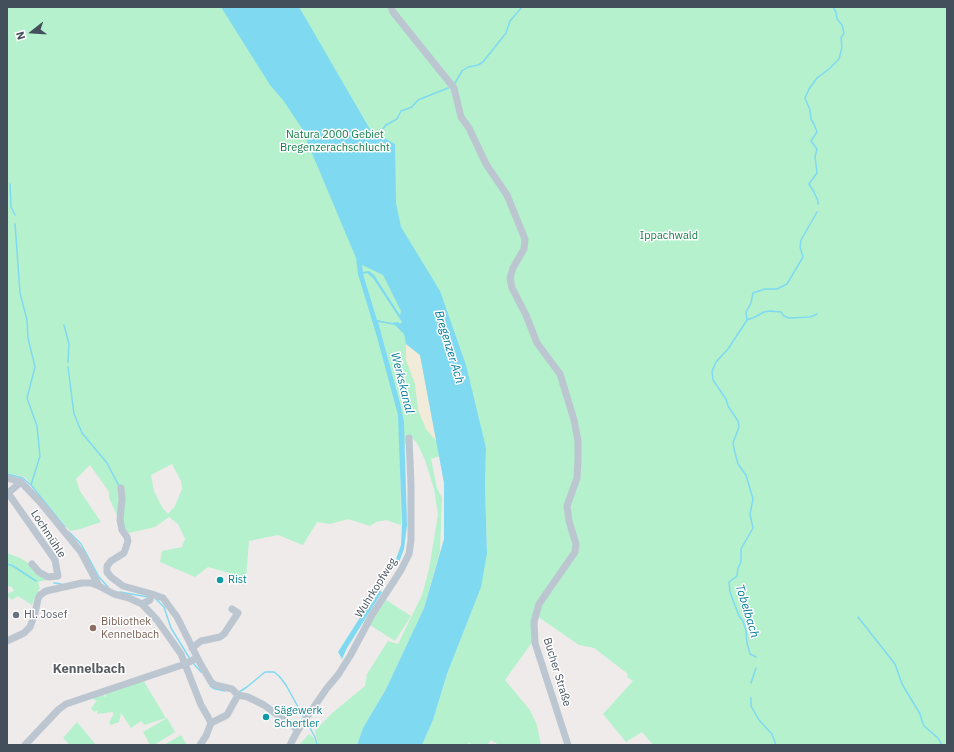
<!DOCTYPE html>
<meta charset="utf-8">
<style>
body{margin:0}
#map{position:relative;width:954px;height:752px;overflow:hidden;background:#efebeb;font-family:"IBM Plex Sans",sans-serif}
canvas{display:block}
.frame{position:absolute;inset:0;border:8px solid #434f5a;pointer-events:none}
.north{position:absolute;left:12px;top:12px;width:40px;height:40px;-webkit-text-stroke:3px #fff;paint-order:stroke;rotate:253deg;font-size:11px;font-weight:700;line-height:16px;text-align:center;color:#434f5a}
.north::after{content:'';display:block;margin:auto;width:14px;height:18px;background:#434f5a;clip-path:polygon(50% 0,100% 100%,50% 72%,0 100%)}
</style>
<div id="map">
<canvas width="954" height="752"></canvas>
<div class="frame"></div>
<div class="north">N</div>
</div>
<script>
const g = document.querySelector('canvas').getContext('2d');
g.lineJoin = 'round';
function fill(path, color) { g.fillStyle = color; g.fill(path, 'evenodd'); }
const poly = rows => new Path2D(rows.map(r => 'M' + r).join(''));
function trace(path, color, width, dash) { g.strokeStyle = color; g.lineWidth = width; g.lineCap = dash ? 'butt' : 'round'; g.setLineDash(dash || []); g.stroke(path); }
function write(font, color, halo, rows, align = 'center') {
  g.font = font + ' "IBM Plex Sans",sans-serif'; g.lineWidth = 3; g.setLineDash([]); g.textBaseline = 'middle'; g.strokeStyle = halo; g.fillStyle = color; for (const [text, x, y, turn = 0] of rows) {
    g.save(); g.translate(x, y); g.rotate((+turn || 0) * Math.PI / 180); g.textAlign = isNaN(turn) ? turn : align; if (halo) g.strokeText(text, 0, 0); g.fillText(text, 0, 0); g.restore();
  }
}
fill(poly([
 [7,7,947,7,947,745,653,745,642,732,626,742,603,714,633,681,627,677,628,674,594,648,579,645,534,614,533,641,505,680,530,710,537,725,541,745,499,745,491,740,487,745,473,745,469,743,467,745,422,745,433,720,447,674,473,606,487,548,485,485,486,448,484,442,431,459,437,488,442,498,440,551,424,608,386,689,363,728,357,745,318,745,315,731,331,714,365,686,367,674,388,641,398,644,422,595,429,569,438,515,434,489,425,460,418,445,412,437,400,450,401,525,386,520,376,522,370,526,348,519,330,524,317,522,303,545,278,535,249,541,246,578,208,567,195,577,160,562,162,551,182,547,185,539,178,524,169,517,155,527,129,533,123,528,109,498,109,492,90,465,76,479,80,491,101,522,80,529,70,531,25,477,7,473],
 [172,464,181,481,182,489,175,506,168,514,162,507,154,491,151,475],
 [7,553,20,558,30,564,47,580,38,582,40,588,38,591,37,597,34,598,32,605,18,596,12,600,7,595,7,594,14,591,12,587,7,586],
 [386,600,411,616,395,641,370,625],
 [143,680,166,718,144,725,141,721,131,728,121,713,119,722,111,725,109,723,113,715,113,712,97,714,98,710,94,712,91,708,97,701,94,700,93,696,103,694,106,698,106,694],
 [167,718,175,732,154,745,150,745,143,732],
 [77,722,92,740,96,745,70,745,63,738],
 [309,734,314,738,316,745,299,745],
 [181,735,187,745,164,745]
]), '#b5f1cd');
fill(poly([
 [406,344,420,355,437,442,426,429,418,410,415,384,406,360]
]), '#f2ebda');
fill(poly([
 [221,7,299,7,371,131,395,144,396,203,401,227,440,291,466,365,486,448,485,485,487,553,481,587,447,674,433,720,422,745,357,745,363,728,386,689,424,608,444,539,444,483,420,355,406,344,404,334,395,325,378,322,400,403,404,422,407,525,404,549,398,565,395,562,401,545,402,525,398,415,377,337,358,274,356,258,301,127,283,100,270,85],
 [362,265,383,275,401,311,400,315,374,275,369,271,363,272],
 [367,273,373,278,402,322,400,324,398,322,392,323,377,320,363,274],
 [378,589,382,592,347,648,342,659,338,652]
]), '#7fd9f1');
trace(poly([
 [455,83,462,71,468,67,478,65,483,62,506,33,510,21,522,7],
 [382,139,382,130,386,125,397,119,401,111,412,107,418,100,448,88],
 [10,184,11,207,15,215],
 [818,204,818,201,814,192,809,184,817,173,815,157,817,149,811,141,817,132,814,124,811,119,810,110,805,98,809,89,817,78,829,69,839,59,842,47,841,38,844,33,842,25,837,19,836,12,833,7],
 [15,224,20,293,27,320,28,338,35,367,27,398,37,426,40,456,31,485],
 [747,320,755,317,764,312,770,311,781,312,784,316,789,318,810,317,817,314],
 [64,325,69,344,68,362],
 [68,367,74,414,82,433,107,463,119,486],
 [7,474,23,478,31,485,65,527],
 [69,532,81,544,99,577,108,587],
 [7,564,13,566,36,581],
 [54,583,61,584],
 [120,592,148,597],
 [156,599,164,607,171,628,190,659],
 [858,617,895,664,902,684,920,714,922,721,924,726,938,738,942,745],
 [756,657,750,654,747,643,746,631,743,621,739,616,730,592,729,582,737,576,738,568,741,562,741,549,753,528,750,514,753,499,746,475,738,464,735,453,733,443,739,427,738,421,728,406,726,399,713,380,712,371,716,362,728,349,747,320,746,312,751,303,753,293,765,289,777,289,787,284,803,257,800,247,801,240,817,212],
 [193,663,201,672],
 [751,683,756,668],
 [210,686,215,689,225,691],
 [239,692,247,687,265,672,274,672,279,676,286,685,303,716],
 [751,698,751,706,759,720,772,734,776,745],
 [306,721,315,737,317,745]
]), '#7fd9f1', 1.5);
trace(poly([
 [391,7,393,12,454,88,461,117,469,128,486,164,507,195,525,239,524,249,513,268,510,278,512,288,526,315,537,343,560,374,574,420,578,441,578,459,577,478,567,506,569,521,576,544,575,552,539,604,534,622,535,643,568,745],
 [7,478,21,482,40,502,81,552,99,586],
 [21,482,8,493,55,560,58,576,48,577,39,572,32,564],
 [121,488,122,499,120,520,122,530,127,537,128,541,124,553,111,561,107,566,107,572,111,577,123,586,152,594],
 [142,604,150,600,152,594,163,598,177,617,200,663,211,682,215,685,232,689,238,695,248,697,264,705,298,730],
 [7,641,24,633,30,627,35,613,38,599,40,595,46,591,82,583,91,583,99,586,114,594,129,598,142,604,157,620,181,654,201,705,208,717,211,723,206,736,200,745],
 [192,648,201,641,220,637,224,634,238,613,232,609],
 [211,723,227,715,238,695],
 [25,745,58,710,66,704,185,664,197,658],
 [290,745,298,730,327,688,338,675,350,656,372,615,401,570,409,554,411,540,411,485,409,438]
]), '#bbc6d0', 7);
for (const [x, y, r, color] of [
 [220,580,4,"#0f9aa8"],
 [16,615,4,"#6b7280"],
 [93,628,4,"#8d6e63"],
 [266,717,4,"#0f9aa8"]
]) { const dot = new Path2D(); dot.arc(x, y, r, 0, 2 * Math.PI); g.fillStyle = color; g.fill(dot); trace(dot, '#fff', 1.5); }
write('11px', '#107f48', '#fff', [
 ["Natura 2000 Gebiet",335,135],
 ["Bregenzerachschlucht",335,148],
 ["Ippachwald",669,236]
]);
write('11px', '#434f5a', '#fff', [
 ["Lochmühle",48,534,57],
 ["Wuhrkopfweg",376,588,-58],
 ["Bucher Straße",557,672,73]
]);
write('11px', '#0d838f', '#fff', [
 ["Rist",228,580],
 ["Sägewerk",274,711],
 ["Schertler",274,724]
], 'left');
write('11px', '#5b616d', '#fff', [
 ["Hl. Josef",24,615]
], 'left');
write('11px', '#785e54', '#fff', [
 ["Bibliothek",101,622],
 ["Kennelbach",101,635]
], 'left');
write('italic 12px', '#047e9e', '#fff', [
 ["Bregenzer Ach",449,347,73],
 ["Werkskanal",402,383,76],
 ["Tobelbach",747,611,73]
]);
write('bold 13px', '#585c61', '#fff', [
 ["Kennelbach",89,669]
]);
</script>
